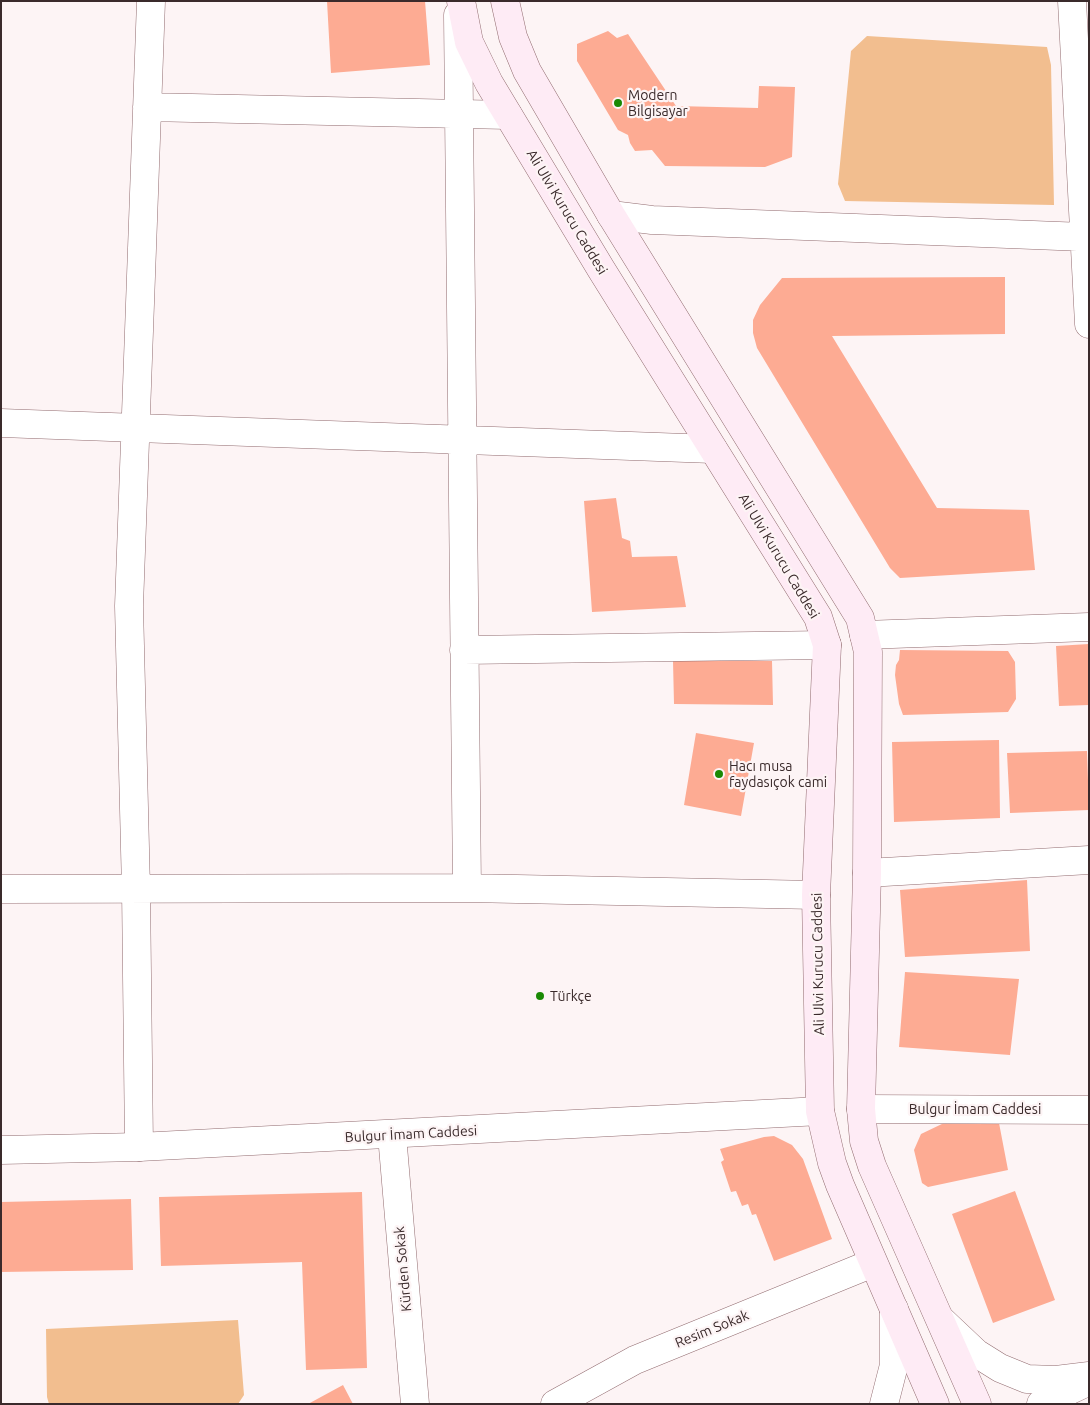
<!DOCTYPE html>
<meta charset="utf-8">
<style>
body{margin:0}
#map{position:relative;width:1090px;height:1405px;overflow:hidden;background:#fdf4f5;font-family:Ubuntu,sans-serif}
canvas{display:block}
.frame{position:absolute;inset:0;border:2px solid #3a2a2b;pointer-events:none}
</style>
<div id="map">
<canvas width="1090" height="1405"></canvas>
<div class="frame"></div>
</div>
<script>
const g = document.querySelector('canvas').getContext('2d');
g.lineJoin = 'round';
function fill(path, color) { g.fillStyle = color; g.fill(path, 'evenodd'); }
const poly = rows => new Path2D(rows.map(r => 'M' + r).join(''));
function trace(path, color, width, dash) { g.strokeStyle = color; g.lineWidth = width; g.lineCap = dash ? 'butt' : 'round'; g.setLineDash(dash || []); g.stroke(path); }
function write(font, color, halo, rows, align = 'center') {
  g.font = font + ' Ubuntu,sans-serif'; g.lineWidth = 4.5; g.setLineDash([]); g.textBaseline = 'middle'; g.strokeStyle = halo; g.fillStyle = color; for (const [text, x, y, turn = 0] of rows) {
    g.save(); g.translate(x, y); g.rotate((+turn || 0) * Math.PI / 180); g.textAlign = isNaN(turn) ? turn : align; if (halo) g.strokeText(text, 0, 0); g.fillText(text, 0, 0); g.restore();
  }
}
fill(poly([
 [867,36,1047,47,1051,65,1054,205,845,201,838,184,851,51],
 [238,1320,244,1395,238,1404,49,1404,47,1397,46,1329]
]), '#f2be8f');
fill(poly([
 [327,1,425,1,430,65,331,73],
 [608,31,617,38,628,34,676,106,758,108,759,86,795,87,792,157,765,167,665,166,652,150,635,151,630,143,628,135,618,130,577,61,577,44],
 [1005,277,1005,334,832,336,937,508,1029,510,1035,570,900,578,890,568,757,348,753,333,753,320,760,305,782,278],
 [616,498,622,538,630,541,632,557,677,556,686,607,592,612,584,501],
 [1089,644,1089,705,1059,706,1056,646],
 [900,650,1008,651,1015,662,1016,699,1008,712,903,715,899,704,895,675,896,665,899,660],
 [673,661,772,661,773,705,674,704],
 [696,733,754,743,741,816,684,805],
 [999,740,1000,818,894,822,892,742],
 [1087,751,1089,810,1010,813,1007,753],
 [1027,880,1030,951,905,957,900,890],
 [905,972,1019,979,1010,1055,899,1047],
 [944,1123,999,1123,1008,1170,928,1187,922,1183,914,1150,921,1134],
 [774,1136,792,1145,803,1159,832,1239,774,1261,756,1214,752,1215,748,1204,742,1206,736,1191,731,1192,721,1162,724,1160,720,1149,764,1137],
 [1015,1191,1055,1300,993,1323,952,1214],
 [362,1192,367,1368,306,1370,302,1262,161,1266,159,1197],
 [131,1199,133,1270,1,1272,1,1202],
 [343,1385,353,1404,308,1404]
]), '#fdab93');
const minor = poly([
 [1072,1,1089,324],
 [458,15,467,888],
 [147,107,508,115],
 [611,215,652,220,1084,237],
 [1,423,713,449],
 [864,635,1089,627],
 [464,650,827,645],
 [867,873,1089,860],
 [1,889,467,888,816,895],
 [861,1109,1089,1110],
 [392,1135,415,1404],
 [139,1147,136,889,129,606,151,1],
 [555,1404,635,1360,873,1263]
]);
const tertiary = poly([
 [1,1150,139,1147,820,1111],
 [941,1320,976,1353,1000,1368,1027,1379,1056,1380,1089,1376],
 [884,1404,894,1365,894,1309],
 [1041,1404,1083,1384]
]);
const secondary = poly([
 [461,1,469,42,489,83,601,269,818,617,827,645,816,895,820,1111,832,1163,840,1185,935,1404],
 [505,1,513,37,527,71,611,215,860,618,868,652,867,873,861,1109,864,1141,872,1166,977,1404]
]);
trace(minor, '#926c70', 29);
trace(tertiary, '#926c70', 29);
trace(secondary, '#926c70', 29);
trace(minor, '#fff', 28);
trace(tertiary, '#fff', 28);
trace(secondary, '#feebf5', 28);
for (const [x, y, r, color] of [
 [618,103,5,"#1a8904"],
 [719,774,5,"#1a8904"],
 [540,996,5,"#1a8904"]
]) { const dot = new Path2D(); dot.arc(x, y, r, 0, 2 * Math.PI); g.fillStyle = color; g.fill(dot); trace(dot, '#fdf4f5', 2); }
write('14px', '#3a2a2b', '#fdf4f5', [
 ["Modern",628,95],
 ["Bilgisayar",628,111],
 ["Hacı musa",729,766],
 ["faydasıçok cami",729,782],
 ["Türkçe",550,996]
], 'left');
write('14px', '#3a2a2b', '#fdf4f5', [
 ["Ali Ulvi Kurucu Caddesi",567,212,59],
 ["Ali Ulvi Kurucu Caddesi",779,556,59],
 ["Ali Ulvi Kurucu Caddesi",818,964,-91],
 ["Bulgur İmam Caddesi",975,1109],
 ["Bulgur İmam Caddesi",411,1134,-3],
 ["Kürden Sokak",403,1269,-95],
 ["Resim Sokak",712,1329,-22]
]);
</script>
